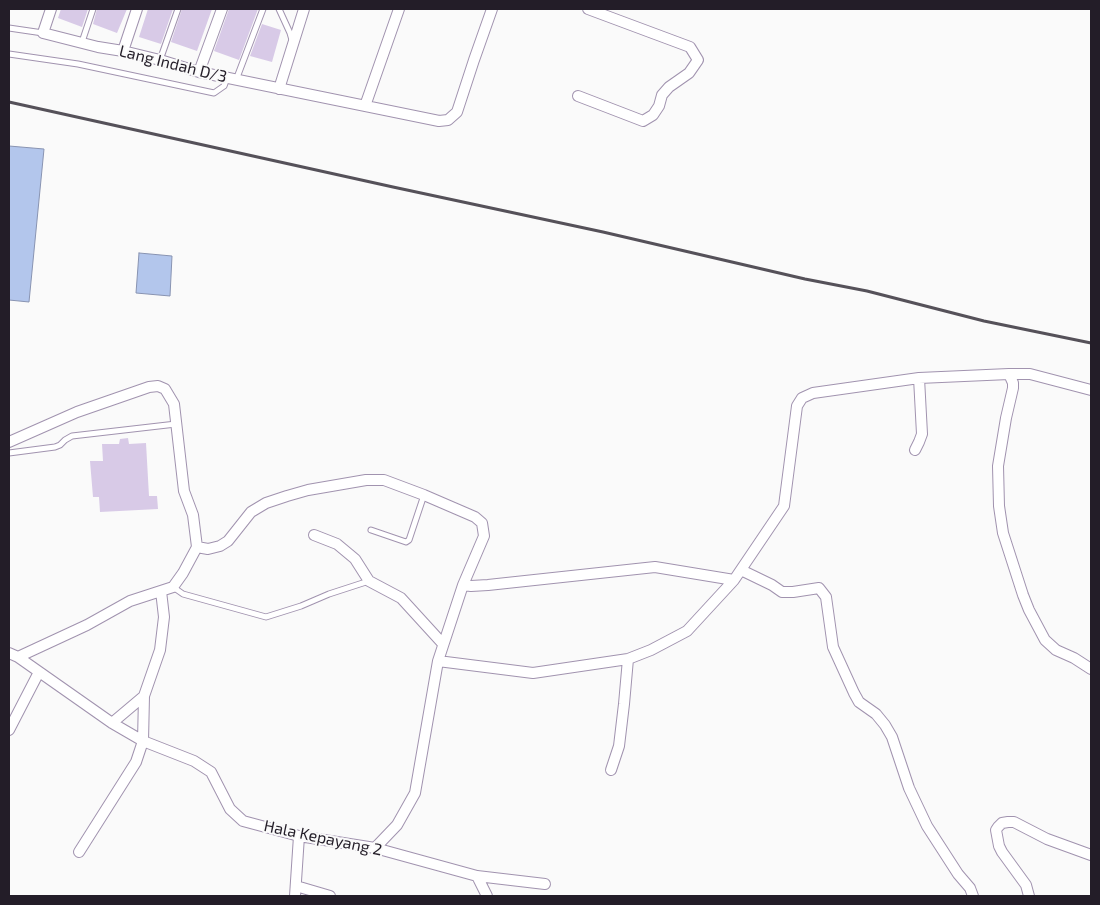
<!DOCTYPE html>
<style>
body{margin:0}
#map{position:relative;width:1100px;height:905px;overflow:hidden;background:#fafafa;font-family:"Exo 2",sans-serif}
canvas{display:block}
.frame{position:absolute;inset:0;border:10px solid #231d28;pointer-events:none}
</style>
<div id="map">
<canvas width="1100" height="905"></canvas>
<div class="frame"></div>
</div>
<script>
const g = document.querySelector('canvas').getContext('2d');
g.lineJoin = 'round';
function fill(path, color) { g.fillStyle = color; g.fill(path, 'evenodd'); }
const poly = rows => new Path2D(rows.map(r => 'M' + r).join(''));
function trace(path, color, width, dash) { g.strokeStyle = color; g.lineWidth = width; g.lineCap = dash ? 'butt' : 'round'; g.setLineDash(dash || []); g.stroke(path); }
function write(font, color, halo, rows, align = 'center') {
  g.font = font + ' "Exo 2",sans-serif'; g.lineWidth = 4; g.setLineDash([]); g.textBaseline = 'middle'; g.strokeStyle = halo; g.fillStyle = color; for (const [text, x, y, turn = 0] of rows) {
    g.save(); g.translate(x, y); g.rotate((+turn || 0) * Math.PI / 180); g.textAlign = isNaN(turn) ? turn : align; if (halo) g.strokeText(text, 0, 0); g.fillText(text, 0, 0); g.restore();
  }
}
const water = poly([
 [9,146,44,149,29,302,9,300,9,146],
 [139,253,172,256,170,296,136,293,139,253]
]);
fill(water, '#b3c6ec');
trace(water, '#8893b1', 1);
fill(poly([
 [61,9,88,9,82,27,58,18],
 [97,9,127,9,117,33,93,24],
 [148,9,173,9,161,44,139,37],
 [182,9,212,9,197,51,171,42],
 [229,9,258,9,239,60,214,51],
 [262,24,281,30,272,62,250,56],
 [128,438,129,444,146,443,149,496,157,496,158,509,100,512,99,497,93,497,90,461,103,461,102,444,119,444,120,439]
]), '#d8cae7');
const service = poly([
 [279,9,290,33,292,40],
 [9,28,43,33],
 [82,42,93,9],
 [9,54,78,64,214,93,224,86,227,78],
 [160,60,178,9],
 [236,80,263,9],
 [9,453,55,447,60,445,65,440,72,436,176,424],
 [371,530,406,542,409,540,424,495],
 [173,587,183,594,266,617,301,606,329,594,369,581]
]);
const minor = poly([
 [51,9,43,33,98,47,123,51,160,60,199,72,439,121,448,120,457,112,474,60,492,9],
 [123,51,137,9],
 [199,72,222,9],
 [279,89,304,9],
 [578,96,643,121,653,115,659,106,662,95,669,87,689,73,698,60,690,47,588,9],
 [365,106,399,9],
 [1009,374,1013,383,1013,388,1006,418,998,466,999,506,1003,533,1023,595,1029,610,1045,640,1056,650,1074,658,1091,669],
 [9,442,77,412,149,387,158,386,165,389,174,404,184,491,193,515,197,547,183,573,173,587,130,601,87,625,18,657],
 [915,450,919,442,922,434,919,378],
 [314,535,337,544,355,559,369,581,401,598,443,644],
 [197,547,208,549,220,546,228,541,251,512,266,503,287,496,308,490,366,480,384,480,424,495,475,517,482,523,484,536,463,585,438,661,415,793,397,825,375,848],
 [741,570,772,585,782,592,793,592,819,588,826,597,833,647,854,693,859,702,876,714,885,725,892,737,909,788,927,826,958,874,970,888,973,896],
 [463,585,471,586,488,585,655,567,734,580],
 [9,653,18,657,112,723,143,741,194,761,211,772,230,809,243,821,299,836,375,848,477,876,545,884],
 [438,661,533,673,628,659,651,650,687,631,734,580,784,506,797,406,802,398,813,393,919,378,1009,374,1030,374,1091,390],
 [112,723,144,696,160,650,164,617,161,591],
 [9,730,39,672],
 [611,770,619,746,624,704,628,659],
 [79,852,136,762,143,741,144,696],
 [477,876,487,896],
 [296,886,330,896],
 [295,896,299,836],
 [1029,896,1026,885,1002,852,999,846,996,830,998,827,1002,823,1008,822,1014,822,1047,839,1091,855]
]);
trace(service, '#a193af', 7);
trace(minor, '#a193af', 12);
trace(service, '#fff', 5);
trace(minor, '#fff', 10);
trace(poly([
 [9,102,393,187,603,232,805,279,867,291,984,321,1091,343]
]), '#555159', 3);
write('16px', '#231d28', '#fafafa', [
 ["Lang Indah D/3",173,64,14],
 ["Hala Kepayang 2",323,838,12]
]);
</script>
